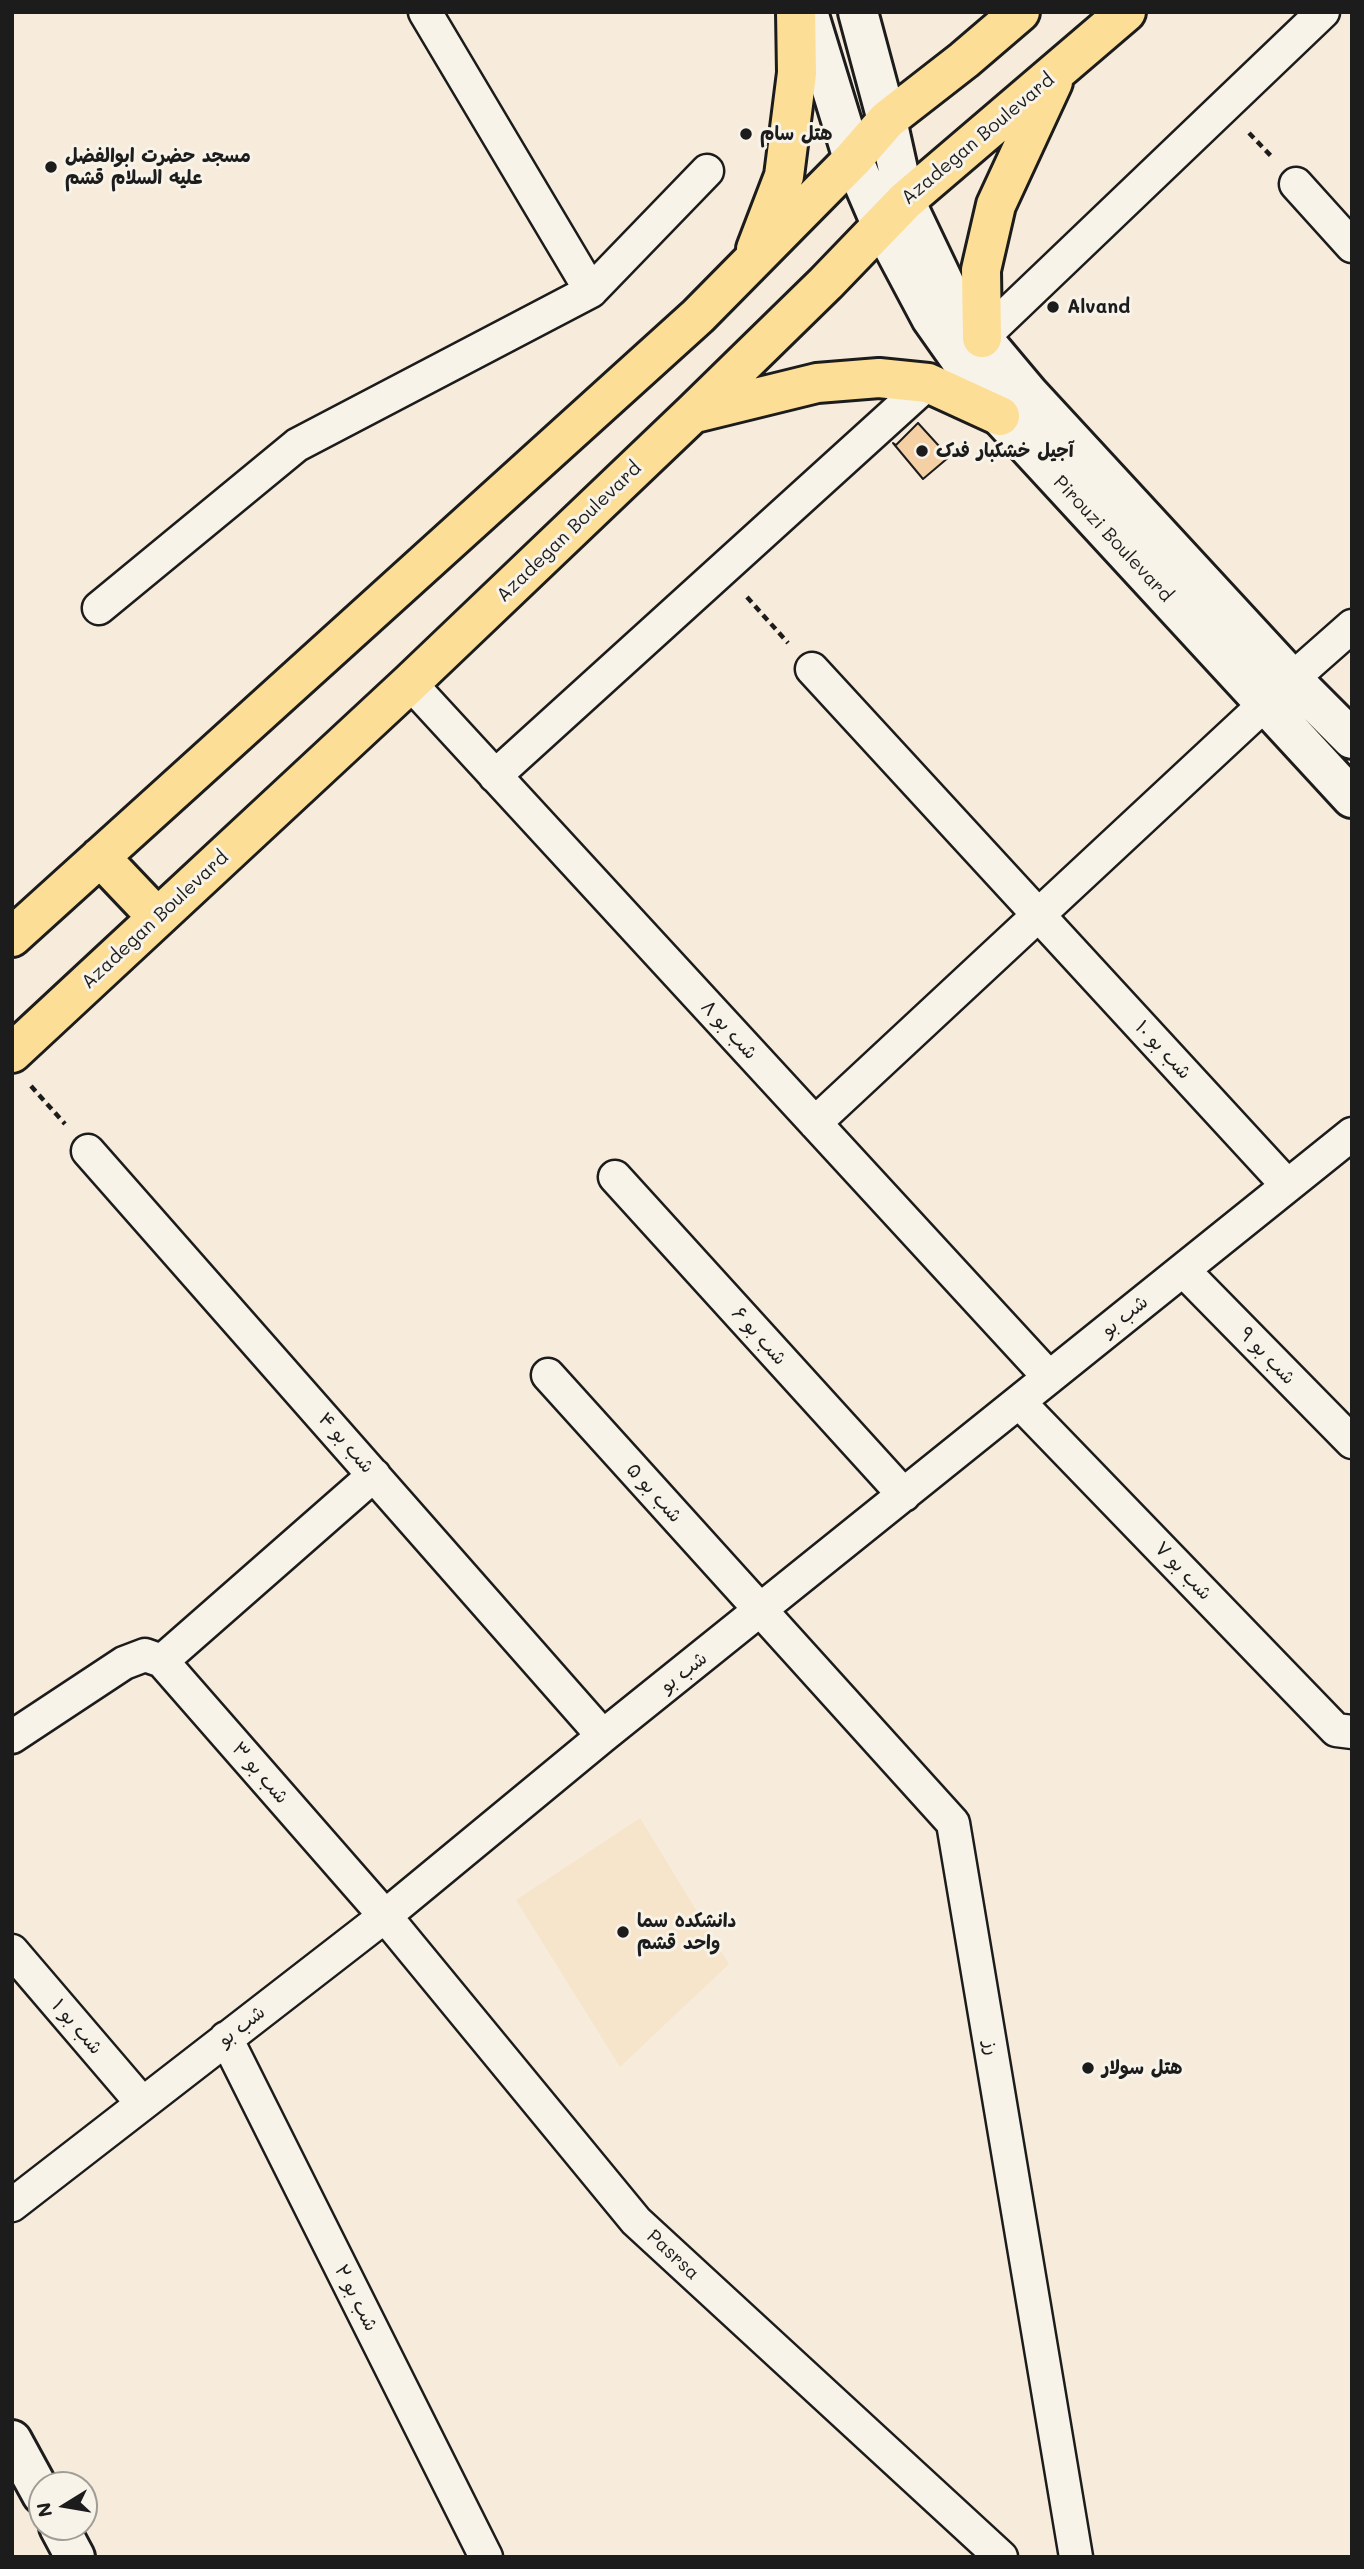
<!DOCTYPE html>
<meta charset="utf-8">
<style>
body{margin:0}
#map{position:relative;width:1364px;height:2569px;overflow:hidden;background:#f7ecdb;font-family:Mali,sans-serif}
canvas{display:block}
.frame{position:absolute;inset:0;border:14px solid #1c1c1c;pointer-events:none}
.north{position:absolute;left:28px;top:2471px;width:70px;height:70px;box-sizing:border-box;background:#f7f3e8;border:2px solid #9f9d96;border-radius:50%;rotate:259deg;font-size:19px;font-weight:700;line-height:28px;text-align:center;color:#1c1c1c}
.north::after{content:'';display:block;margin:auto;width:24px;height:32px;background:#1c1c1c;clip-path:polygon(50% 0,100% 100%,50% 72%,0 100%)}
</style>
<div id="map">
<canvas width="1364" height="2569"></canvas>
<div class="frame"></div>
<div class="north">N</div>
</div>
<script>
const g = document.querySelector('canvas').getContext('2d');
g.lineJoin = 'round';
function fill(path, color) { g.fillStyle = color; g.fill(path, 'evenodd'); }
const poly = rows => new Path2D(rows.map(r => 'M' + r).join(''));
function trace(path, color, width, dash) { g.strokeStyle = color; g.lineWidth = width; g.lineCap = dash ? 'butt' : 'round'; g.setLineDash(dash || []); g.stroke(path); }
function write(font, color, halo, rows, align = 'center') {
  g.font = font + ' Mali,"Playpen Sans Arabic",sans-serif'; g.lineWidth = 6; g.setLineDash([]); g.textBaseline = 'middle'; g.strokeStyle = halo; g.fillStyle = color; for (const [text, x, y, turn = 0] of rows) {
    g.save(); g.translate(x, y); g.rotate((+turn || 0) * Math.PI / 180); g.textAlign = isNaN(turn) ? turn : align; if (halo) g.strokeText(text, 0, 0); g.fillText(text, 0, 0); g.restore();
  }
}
fill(poly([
 [640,1818,729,1964,620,2067,516,1900]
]), '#f6e4cb');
const building = poly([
 [918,423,949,457,923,479,893,443,896,445,918,423]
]);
fill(building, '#f5d0a5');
trace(building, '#1c1c1c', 2);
const street = poly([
 [425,12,591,291],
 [1296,184,1352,246],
 [982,338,1323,12],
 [99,608,297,445,591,291,707,171],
 [812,669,1287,1185],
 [1292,679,1352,626],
 [410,683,1049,1377],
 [495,776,928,383],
 [815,1123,1265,704],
 [88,1151,603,1736],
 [615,1177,904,1495],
 [1183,1270,1352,1442],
 [548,1375,953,1823,1076,2557],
 [1019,1402,1336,1730,1352,1732],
 [162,1661,374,1475],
 [12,1737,124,1663,145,1655,162,1661,385,1916,636,2221,1001,2557],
 [12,1951,142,2103],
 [226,2038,486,2557],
 [12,2205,385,1916,603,1736,1352,1134]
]);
const secondary = poly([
 [808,12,853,159,881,224,931,318,1000,416,1352,798],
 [858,12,887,120,905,201,946,287,982,338,1029,394,1292,679,1352,739],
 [12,2440,42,2495],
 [59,2527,75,2557]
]);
const primary = poly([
 [756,249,784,176,797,73,796,12],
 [982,338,981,270,996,205,1053,82],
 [695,413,817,383,879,378,928,383,1000,416],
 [100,857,157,917],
 [12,937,698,316,853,159,887,120,964,60,1020,12],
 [12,1053,410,683,693,413,826,283,905,201,1126,12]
]);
trace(street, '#1c1c1c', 37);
trace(secondary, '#1c1c1c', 44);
trace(primary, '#1c1c1c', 44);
trace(poly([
 [1249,133,1272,157],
 [747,597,788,643],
 [31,1086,65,1124]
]), '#1c1c1c', 4.5, [7, 5]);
trace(street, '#f7f3e8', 32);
trace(secondary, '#f7f3e8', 38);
trace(primary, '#fcde96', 38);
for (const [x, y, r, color] of [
 [746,134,7,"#1c1c1c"],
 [51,167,7,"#1c1c1c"],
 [1053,307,7,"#1c1c1c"],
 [922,451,7,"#1c1c1c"],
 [623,1932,7,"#1c1c1c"],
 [1088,2068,7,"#1c1c1c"]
]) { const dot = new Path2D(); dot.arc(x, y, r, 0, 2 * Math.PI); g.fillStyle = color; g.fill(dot); trace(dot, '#f7f3e8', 2.5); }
write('bold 19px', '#1c1c1c', '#f7f3e8', [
 ["هتل سام",760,134],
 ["مسجد حضرت ابوالفضل",65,156],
 ["علیه السلام قشم",65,178],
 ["Alvand",1067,307],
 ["آجیل خشکبار فدک",936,451],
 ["دانشکده سما",637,1921],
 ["واحد قشم",637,1943],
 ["هتل سولار",1102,2068]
], 'left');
write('19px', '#1c1c1c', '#f7f3e8', [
 ["Azadegan Boulevard",978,139,-40],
 ["Azadegan Boulevard",569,532,-44],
 ["Pirouzi Boulevard",1113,539,47],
 ["Azadegan Boulevard",155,920,-43],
 ["شب بو ۸",729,1030,47],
 ["شب بو ۱۰",1163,1050,47],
 ["شب بو",1125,1316,-39],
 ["شب بو ۶",759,1336,48],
 ["شب بو ۹",1267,1356,46],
 ["شب بو ۴",346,1443,49],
 ["شب بو ۵",654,1493,48],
 ["شب بو ۷",1183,1571,46],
 ["شب بو",684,1672,-38],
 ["شب بو ۳",260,1773,49],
 ["شب بو",242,2026,-38],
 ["شب بو ۱",77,2027,49],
 ["رز",991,2048,80],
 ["Pasrsa",673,2255,43],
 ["شب بو ۲",356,2298,63]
]);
</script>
